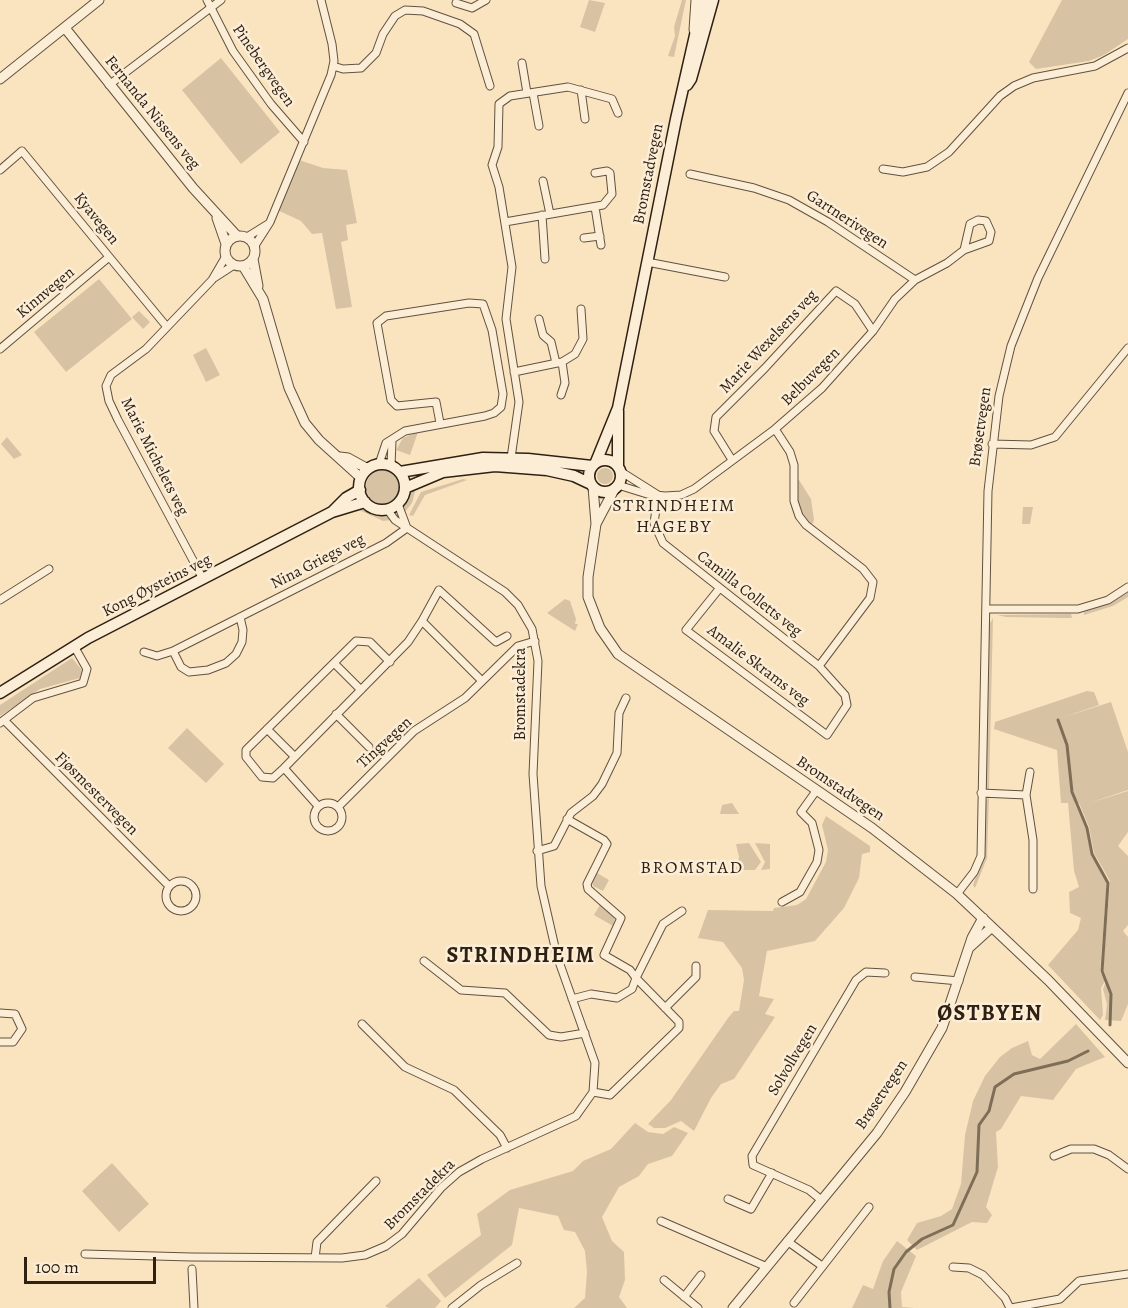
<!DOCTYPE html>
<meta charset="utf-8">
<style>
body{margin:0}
#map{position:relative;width:1128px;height:1308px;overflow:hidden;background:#fae4c0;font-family:Alegreya,serif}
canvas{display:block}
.scale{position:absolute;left:24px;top:1257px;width:132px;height:27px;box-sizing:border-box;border:3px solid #2e2113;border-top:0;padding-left:8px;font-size:18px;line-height:21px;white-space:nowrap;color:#2e2113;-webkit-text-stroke:4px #fcedd6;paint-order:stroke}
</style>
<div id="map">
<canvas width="1128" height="1308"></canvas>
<div class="scale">100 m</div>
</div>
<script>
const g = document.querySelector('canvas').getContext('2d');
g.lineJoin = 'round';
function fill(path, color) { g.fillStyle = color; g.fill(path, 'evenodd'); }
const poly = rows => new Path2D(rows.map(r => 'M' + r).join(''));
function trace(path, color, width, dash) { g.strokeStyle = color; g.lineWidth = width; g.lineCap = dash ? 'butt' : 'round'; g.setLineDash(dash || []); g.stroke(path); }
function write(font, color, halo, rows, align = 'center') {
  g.font = font + ' Alegreya,serif'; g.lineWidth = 5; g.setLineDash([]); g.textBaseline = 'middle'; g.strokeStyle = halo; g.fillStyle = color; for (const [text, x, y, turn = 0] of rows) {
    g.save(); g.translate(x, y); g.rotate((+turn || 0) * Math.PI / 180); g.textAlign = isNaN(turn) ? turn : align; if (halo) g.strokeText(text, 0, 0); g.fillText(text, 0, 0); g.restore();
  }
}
fill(poly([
 [589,0,605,3,595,32,580,27],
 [682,0,686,0,674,57,668,56,675,36,674,27],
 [1062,0,1128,0,1128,39,1104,55,1089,61,1036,69,1029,62],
 [221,58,280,132,241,164,182,90],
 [296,159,323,168,347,170,357,223,346,225,348,240,341,242,352,307,336,309,322,233,312,234,301,221,275,209],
 [99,279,132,319,66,372,34,332],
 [139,311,150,322,143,329,132,317],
 [206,348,220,375,206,382,193,355],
 [418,432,410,455,396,450,403,438],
 [7,437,22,455,14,459,1,444],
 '597 476a8 8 0 1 1 16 0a8 8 0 1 1-16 0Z',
 '366 487a17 17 0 1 1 34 0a17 17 0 1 1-34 0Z',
 [463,479,467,480,425,495,413,516,409,515,421,492],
 [799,480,811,499,814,520,812,525,801,515,797,499,797,481],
 [416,488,412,503,405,512,403,504,408,493],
 [1023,507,1033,507,1030,524,1022,524],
 [357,509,385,514,391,520,383,521],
 [1128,592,1128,597,1113,606,1084,615,1084,612,1113,602],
 [565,599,570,601,576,619,575,624,578,624,575,631,547,613],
 [1071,614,1072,618,1062,618,1006,617,997,615],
 [993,618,989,791,986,787,989,625],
 [72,658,82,670,80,678,40,689,0,716,0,705],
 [1087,691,1094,692,1099,705,1061,718,1111,702,1128,752,1128,790,1089,803,1128,791,1128,832,1118,846,1128,856,1128,925,1123,931,1128,937,1128,1004,1121,1021,1105,1020,1107,1004,1103,989,1107,979,1103,970,1110,881,1094,853,1089,827,1079,803,1075,804,1086,828,1091,855,1107,882,1100,972,1105,981,1101,988,1103,1015,1100,1020,1048,965,1078,930,1081,918,1070,913,1069,892,1079,887,1074,871,1068,803,1061,803,1057,750,994,729,995,722],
 [187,728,224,764,206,783,168,748],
 [989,797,987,858,975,888,973,885,984,854,985,803],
 [732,803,739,814,720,814,722,805],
 [826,816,870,846,870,852,862,854,859,878,844,908,815,941,767,951,759,996,774,999,765,1014,775,1017,734,1079,721,1084,711,1098,694,1131,681,1121,665,1128,654,1128,648,1124,671,1100,728,1018,734,1011,739,1011,744,980,742,968,723,942,698,938,708,910,773,911,774,908,797,905,806,899,826,862,828,850,822,825],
 [749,843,761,862,755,870,736,870,739,857,736,844],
 [755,843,770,844,770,869,761,870,765,862],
 [597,873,609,880,603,891,593,886,592,882],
 [601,903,615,917,613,926,594,915],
 [1076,1024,1105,1057,1076,1069,1053,1100,1021,1096,1001,1129,996,1132,998,1167,986,1207,992,1215,987,1223,972,1222,917,1250,907,1240,917,1223,941,1216,952,1209,961,1184,965,1135,973,1101,985,1076,1000,1057,1012,1048,1028,1041,1032,1055,1040,1059],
 [635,1123,648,1132,663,1134,674,1127,688,1133,672,1156,648,1164,639,1176,619,1187,602,1217,612,1241,624,1252,625,1280,619,1297,627,1308,574,1308,585,1298,587,1272,585,1251,575,1232,564,1230,558,1216,519,1208,512,1245,445,1298,427,1275,481,1235,477,1214,510,1190,573,1171,583,1161,611,1149],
 [112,1163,149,1204,119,1232,82,1191],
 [897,1241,916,1256,901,1292,902,1307,915,1308,852,1308,863,1285,873,1289,883,1261],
 [419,1278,441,1301,435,1308,389,1308,385,1306]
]), '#d7c3a3');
trace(poly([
 [1058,720,1067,745,1072,792,1087,828,1092,854,1108,883,1102,971,1111,994,1110,1025],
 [890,1308,889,1292,894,1269,906,1252,922,1239,953,1225,977,1172,979,1125,989,1111,995,1087,1014,1074,1068,1061,1088,1051]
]), '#7f6e57', 3);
const minor = poly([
 [207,0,233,51,271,104,304,142],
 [456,3,472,8,486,0],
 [693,30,695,0],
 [522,63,527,93],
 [333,66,343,69,361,68,376,53,383,34,395,16,405,10,423,11,460,24,474,34,490,86],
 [109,85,221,0],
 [581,90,585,119],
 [533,93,539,126],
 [883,169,903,172,927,167,949,152,1000,96,1014,86,1033,78,1095,66,1128,48],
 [0,170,22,151,167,327],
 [690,174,754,188,789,200,828,222,915,280],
 [543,181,550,214],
 [595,207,601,245],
 [542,215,545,259],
 [505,222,603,205,612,194,610,173,607,171,595,173],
 [247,237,268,224],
 [584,238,600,236],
 [254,247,270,222,331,75,334,61,332,44,321,0],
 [647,262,725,277],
 [214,278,234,265],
 [539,319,543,335,551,342,556,363],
 [0,349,109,257],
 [514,372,562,362,575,354,583,339,581,309],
 [561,395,565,383,562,362],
 [775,429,790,452,794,465,794,501,799,516,806,525,863,569,873,582,870,598,819,666],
 [992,444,1031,445,1055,437,1128,348],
 [511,458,519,402,506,319,512,267,499,187,492,165,498,147,499,104,510,96,568,87,612,99,618,113],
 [732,460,714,431,716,417,765,368,836,291,855,304,873,331],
 [379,464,386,443,405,431,485,416,494,413,501,407,503,394,492,330,483,304,469,303,386,316,377,323,391,400,397,406,436,402,440,423],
 [391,466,392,441],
 [620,471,658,495],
 [618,485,647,494,665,496,681,495,694,489,775,429,822,388,873,331,895,299,915,280,947,263,964,250,989,241,991,232,986,221,978,220,970,224,964,250],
 [658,495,654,523,663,543,819,666,845,695,847,705,827,735,686,630,719,589],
 [398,504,407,528],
 [203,579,118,420,109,401,106,386,111,375,146,349,212,280,226,256],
 [0,600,49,569],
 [986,609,1078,609,1108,600,1128,587],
 [422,621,439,590,496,642,507,636],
 [173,651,181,667,189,672,208,670,226,663,236,654,242,642,243,630,240,617],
 [144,652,157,656,173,651,386,543,407,528],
 [334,663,361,690],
 [336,714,369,747],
 [4,720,169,886],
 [0,723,33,698,83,683,87,669,74,646],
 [267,729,294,756],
 [284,768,273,778,262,777,246,757,246,750,356,641,370,642,390,662],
 [981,793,1026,795,1033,840,1033,889],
 [1026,795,1030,772],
 '314 817a14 14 0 1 1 28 0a14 14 0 1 1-28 0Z',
 [318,806,284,768,408,642,422,621,482,681],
 [338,807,414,731,465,698,518,646,535,641],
 [567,819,604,840,607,844,587,884,588,889,621,918,604,955,630,970,636,978,663,924,682,911],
 [537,851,554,846,571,813,593,796,602,784,617,753,619,713,626,698],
 '166 896a15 15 0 1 1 30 0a15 15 0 1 1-30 0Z',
 [957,894,974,872,981,856,988,491,999,396,1011,346,1038,278,1128,93],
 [782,902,800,892,817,862,819,850,812,823,801,812,816,791],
 [424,961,461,990,505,993,549,1035,561,1037,585,1033],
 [915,977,959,981],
 [572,999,591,994,617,998,632,989,636,978],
 [665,1008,696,977,696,966],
 [0,1013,15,1014,22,1029,13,1042,0,1042],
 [362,1024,405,1067,454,1090,500,1135,507,1148],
 [593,1092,610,1095,679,1028,679,1022,636,978],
 [1054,1156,1071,1149,1094,1149,1109,1155,1128,1169],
 [728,1199,751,1209,772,1173],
 [820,1199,809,1190,753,1165,752,1156,856,980,866,972,885,973],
 [661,1221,767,1267],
 [787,1241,822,1266],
 [85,1254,191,1257,342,1258,365,1255,386,1246,402,1234,441,1188,459,1172,482,1159,576,1116,593,1092,595,1063,557,956,541,886,533,774,538,661,532,629,518,605,505,592,395,520,387,509],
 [315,1258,317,1242,376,1181],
 [953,1267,969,1268,983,1275,1005,1298,1010,1308],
 [192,1269,194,1308],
 [664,1280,698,1308],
 [684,1297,701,1275],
 [794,1303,869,1207],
 [452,1308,481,1285,517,1263],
 [1011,1308,1060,1299,1079,1281,1128,1274]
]);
const tertiary = poly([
 [65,28,193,188,237,236],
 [0,79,99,0],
 [217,218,226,244],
 '225 251a15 15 0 1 1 30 0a15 15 0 1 1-30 0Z',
 [253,259,258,286],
 [243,266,263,299,289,388,305,423,319,440,361,478],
 [340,457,348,458,368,469],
 [593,487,596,524,588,577,588,597,600,628,618,654,872,828,957,894,1048,980,1128,1063],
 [596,524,615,488],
 [970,947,992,927],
 [733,1308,877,1133,905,1092,942,1028,972,938,983,918]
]);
const secondary = poly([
 [687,85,691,79,713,0],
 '589 476a16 16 0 1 1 32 0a16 16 0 1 1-32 0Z',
 [596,462,618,408,676,119,703,0],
 '359 487a23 23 0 1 1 46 0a23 23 0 1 1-46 0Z',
 [618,467,618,411],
 [400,472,483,458,528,459,592,466],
 [405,488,443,472,495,466,547,470,574,476,591,484],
 [332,512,346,498,360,490],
 [0,693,88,638,332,512,365,502]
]);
trace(minor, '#61523e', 9);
trace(tertiary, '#61523e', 11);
trace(secondary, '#2e2113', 13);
trace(minor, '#fcedd6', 7);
trace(tertiary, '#fcedd6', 9);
trace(secondary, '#fcedd6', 10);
write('16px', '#2e2113', '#fcedd6', [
 ["Pinebergvegen",263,66,55],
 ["Fernanda Nissens veg",152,113,51],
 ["Bromstadvegen",649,174,-79],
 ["Kyavegen",96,219,51],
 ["Gartnerivegen",847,220,33],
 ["Kinnvegen",46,293,-40],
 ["Marie Wexelsens veg",769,342,-47],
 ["Belbuvegen",811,377,-45],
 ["Brøsetvegen",981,427,-82],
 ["Marie Michelets veg",154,457,63],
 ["Nina Griegs veg",318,562,-27],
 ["Kong Øysteins veg",157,586,-27],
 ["Camilla Colletts veg",749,594,38],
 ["Amalie Skrams veg",758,666,37],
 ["Bromstadekra",521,694,-90],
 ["Tingvegen",385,743,-43],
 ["Bromstadvegen",840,789,34],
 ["Fjøsmestervegen",96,794,45],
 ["Solvollvegen",793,1060,-59],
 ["Brøsetvegen",882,1095,-56],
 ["Bromstadekra",420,1195,-45]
]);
g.letterSpacing = '1.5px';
write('18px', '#2e2113', '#fcedd6', [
 ["STRINDHEIM",674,507],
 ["HAGEBY",674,528],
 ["BROMSTAD",692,869]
]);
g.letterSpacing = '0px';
g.letterSpacing = '1.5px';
write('bold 22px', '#2e2113', '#fcedd6', [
 ["STRINDHEIM",521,957],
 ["ØSTBYEN",990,1015]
]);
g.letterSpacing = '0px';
</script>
